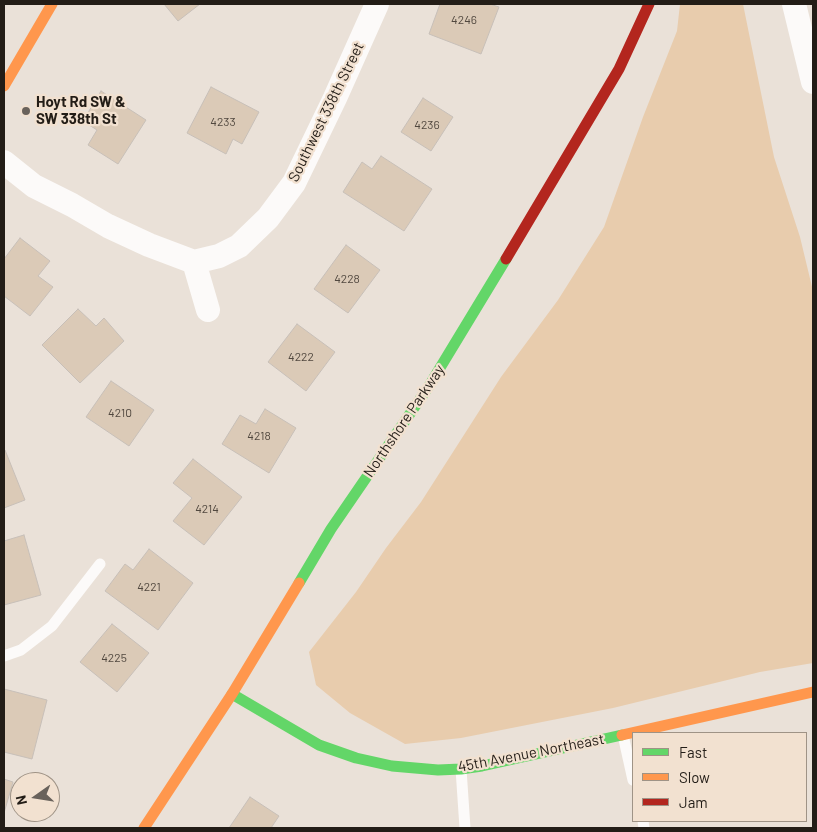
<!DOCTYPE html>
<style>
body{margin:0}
#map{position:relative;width:817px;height:832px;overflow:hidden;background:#eae1d8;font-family:Barlow,sans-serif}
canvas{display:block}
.frame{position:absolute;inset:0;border:5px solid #231d17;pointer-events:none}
.legend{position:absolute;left:632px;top:732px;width:175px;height:90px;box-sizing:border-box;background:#f2e1d0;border:1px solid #9f9386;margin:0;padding:6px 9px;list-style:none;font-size:15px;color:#231d17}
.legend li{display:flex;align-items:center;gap:10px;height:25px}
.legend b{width:25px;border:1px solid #9f9386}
.north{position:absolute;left:10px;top:772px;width:50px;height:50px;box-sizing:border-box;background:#f2e1d0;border:1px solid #9f9386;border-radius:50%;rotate:257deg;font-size:14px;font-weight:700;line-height:20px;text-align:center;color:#231d17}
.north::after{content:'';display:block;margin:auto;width:18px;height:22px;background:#69625b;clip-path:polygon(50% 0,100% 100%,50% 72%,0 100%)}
</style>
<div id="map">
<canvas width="817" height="832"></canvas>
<div class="frame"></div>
<ul class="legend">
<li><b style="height:6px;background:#63d668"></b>Fast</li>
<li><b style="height:6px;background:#ff974d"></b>Slow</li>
<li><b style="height:6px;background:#b3261e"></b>Jam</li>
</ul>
<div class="north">N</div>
</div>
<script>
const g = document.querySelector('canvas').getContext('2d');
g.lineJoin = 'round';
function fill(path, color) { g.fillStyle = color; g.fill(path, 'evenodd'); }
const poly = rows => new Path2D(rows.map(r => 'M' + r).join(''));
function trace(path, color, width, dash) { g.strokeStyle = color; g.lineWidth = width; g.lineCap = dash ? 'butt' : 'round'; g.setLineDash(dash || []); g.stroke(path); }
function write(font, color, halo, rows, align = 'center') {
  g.font = font + ' Barlow,sans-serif'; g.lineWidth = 4.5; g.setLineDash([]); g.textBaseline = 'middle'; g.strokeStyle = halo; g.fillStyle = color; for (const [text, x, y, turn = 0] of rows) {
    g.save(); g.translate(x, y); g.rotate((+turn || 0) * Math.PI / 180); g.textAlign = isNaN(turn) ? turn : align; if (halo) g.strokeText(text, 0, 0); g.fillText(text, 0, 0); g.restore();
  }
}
fill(poly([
 [680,4,743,4,774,157,800,237,813,291,813,663,760,672,613,708,461,738,405,744,350,713,316,685,309,652,356,592,386,548,421,502,501,377,558,300,604,227,643,117,677,31]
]), '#e8ccad');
const building = poly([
 [164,4,200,4,178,21,164,4],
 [440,4,490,4,499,7,481,54,429,34,440,4],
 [211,87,259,112,242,144,233,139,226,154,187,133,211,87],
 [101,91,146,120,118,164,88,145,97,130,83,121,101,91],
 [423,98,453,117,431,151,401,132,423,98],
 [381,156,432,189,404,231,343,192,362,162,372,169,381,156],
 [20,238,50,261,38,276,53,287,30,316,4,296,4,259,20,238],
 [346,245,380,270,348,313,314,289,346,245],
 [78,309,96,326,104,318,124,341,80,383,42,345,78,309],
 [297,324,335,352,306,391,268,362,297,324],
 [111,381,154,410,129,446,86,417,111,381],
 [265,409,296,428,269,473,222,444,240,415,256,424,265,409],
 [4,450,5,450,25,500,4,508,4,450],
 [193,459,242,497,204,545,173,521,192,498,173,483,193,459],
 [24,535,41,595,4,605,4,541,24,535],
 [149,549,193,583,158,630,105,591,125,564,133,570,149,549],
 [112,624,149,653,117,692,80,662,112,624],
 [4,689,47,700,32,759,4,752,4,689],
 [4,779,13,782,4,813,4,779],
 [250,797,279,816,271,828,229,828,250,797]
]);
fill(building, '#dbcab7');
trace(building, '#c7bfb8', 1);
trace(poly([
 [4,656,21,650,52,626,100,564],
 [623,735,633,780],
 [461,769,465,828],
 [643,821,644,828]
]), '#fcfaf9', 11);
trace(poly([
 [794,4,813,82],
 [4,162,34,186,72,205,108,226,149,245,194,262,219,256,239,246,268,218,294,183,335,98,377,4],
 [194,262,208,310]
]), '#fcfaf9', 24);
trace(poly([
 [299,583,331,529,429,386,506,259],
 [232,694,319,745,356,758,392,766,438,770,461,769,482,766,622,735]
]), '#63d668', 11);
trace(poly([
 [4,86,52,4],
 [622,735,813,692],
 [144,828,232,694,299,583]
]), '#ff974d', 11);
trace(poly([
 [506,259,619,69,649,4]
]), '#b3261e', 11);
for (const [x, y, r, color] of [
 [26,111,5,"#69625b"]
]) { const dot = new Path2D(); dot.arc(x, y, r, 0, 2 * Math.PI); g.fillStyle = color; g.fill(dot); trace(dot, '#f2e1d0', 2); }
write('12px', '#51483f', null, [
 ["4246",464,20],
 ["4233",223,122],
 ["4236",427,125],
 ["4228",347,279],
 ["4222",301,357],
 ["4210",120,413],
 ["4218",259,436],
 ["4214",207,509],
 ["4221",149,587],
 ["4225",114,658]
]);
write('bold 15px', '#231d17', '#f2e1d0', [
 ["Hoyt Rd SW &",36,102],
 ["SW 338th St",36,119]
], 'left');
write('15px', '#231d17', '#f2e1d0', [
 ["Southwest 338th Street",326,112,-64],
 ["Northshore Parkway",404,421,-56],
 ["45th Avenue Northeast",531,753,-11]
]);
</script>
